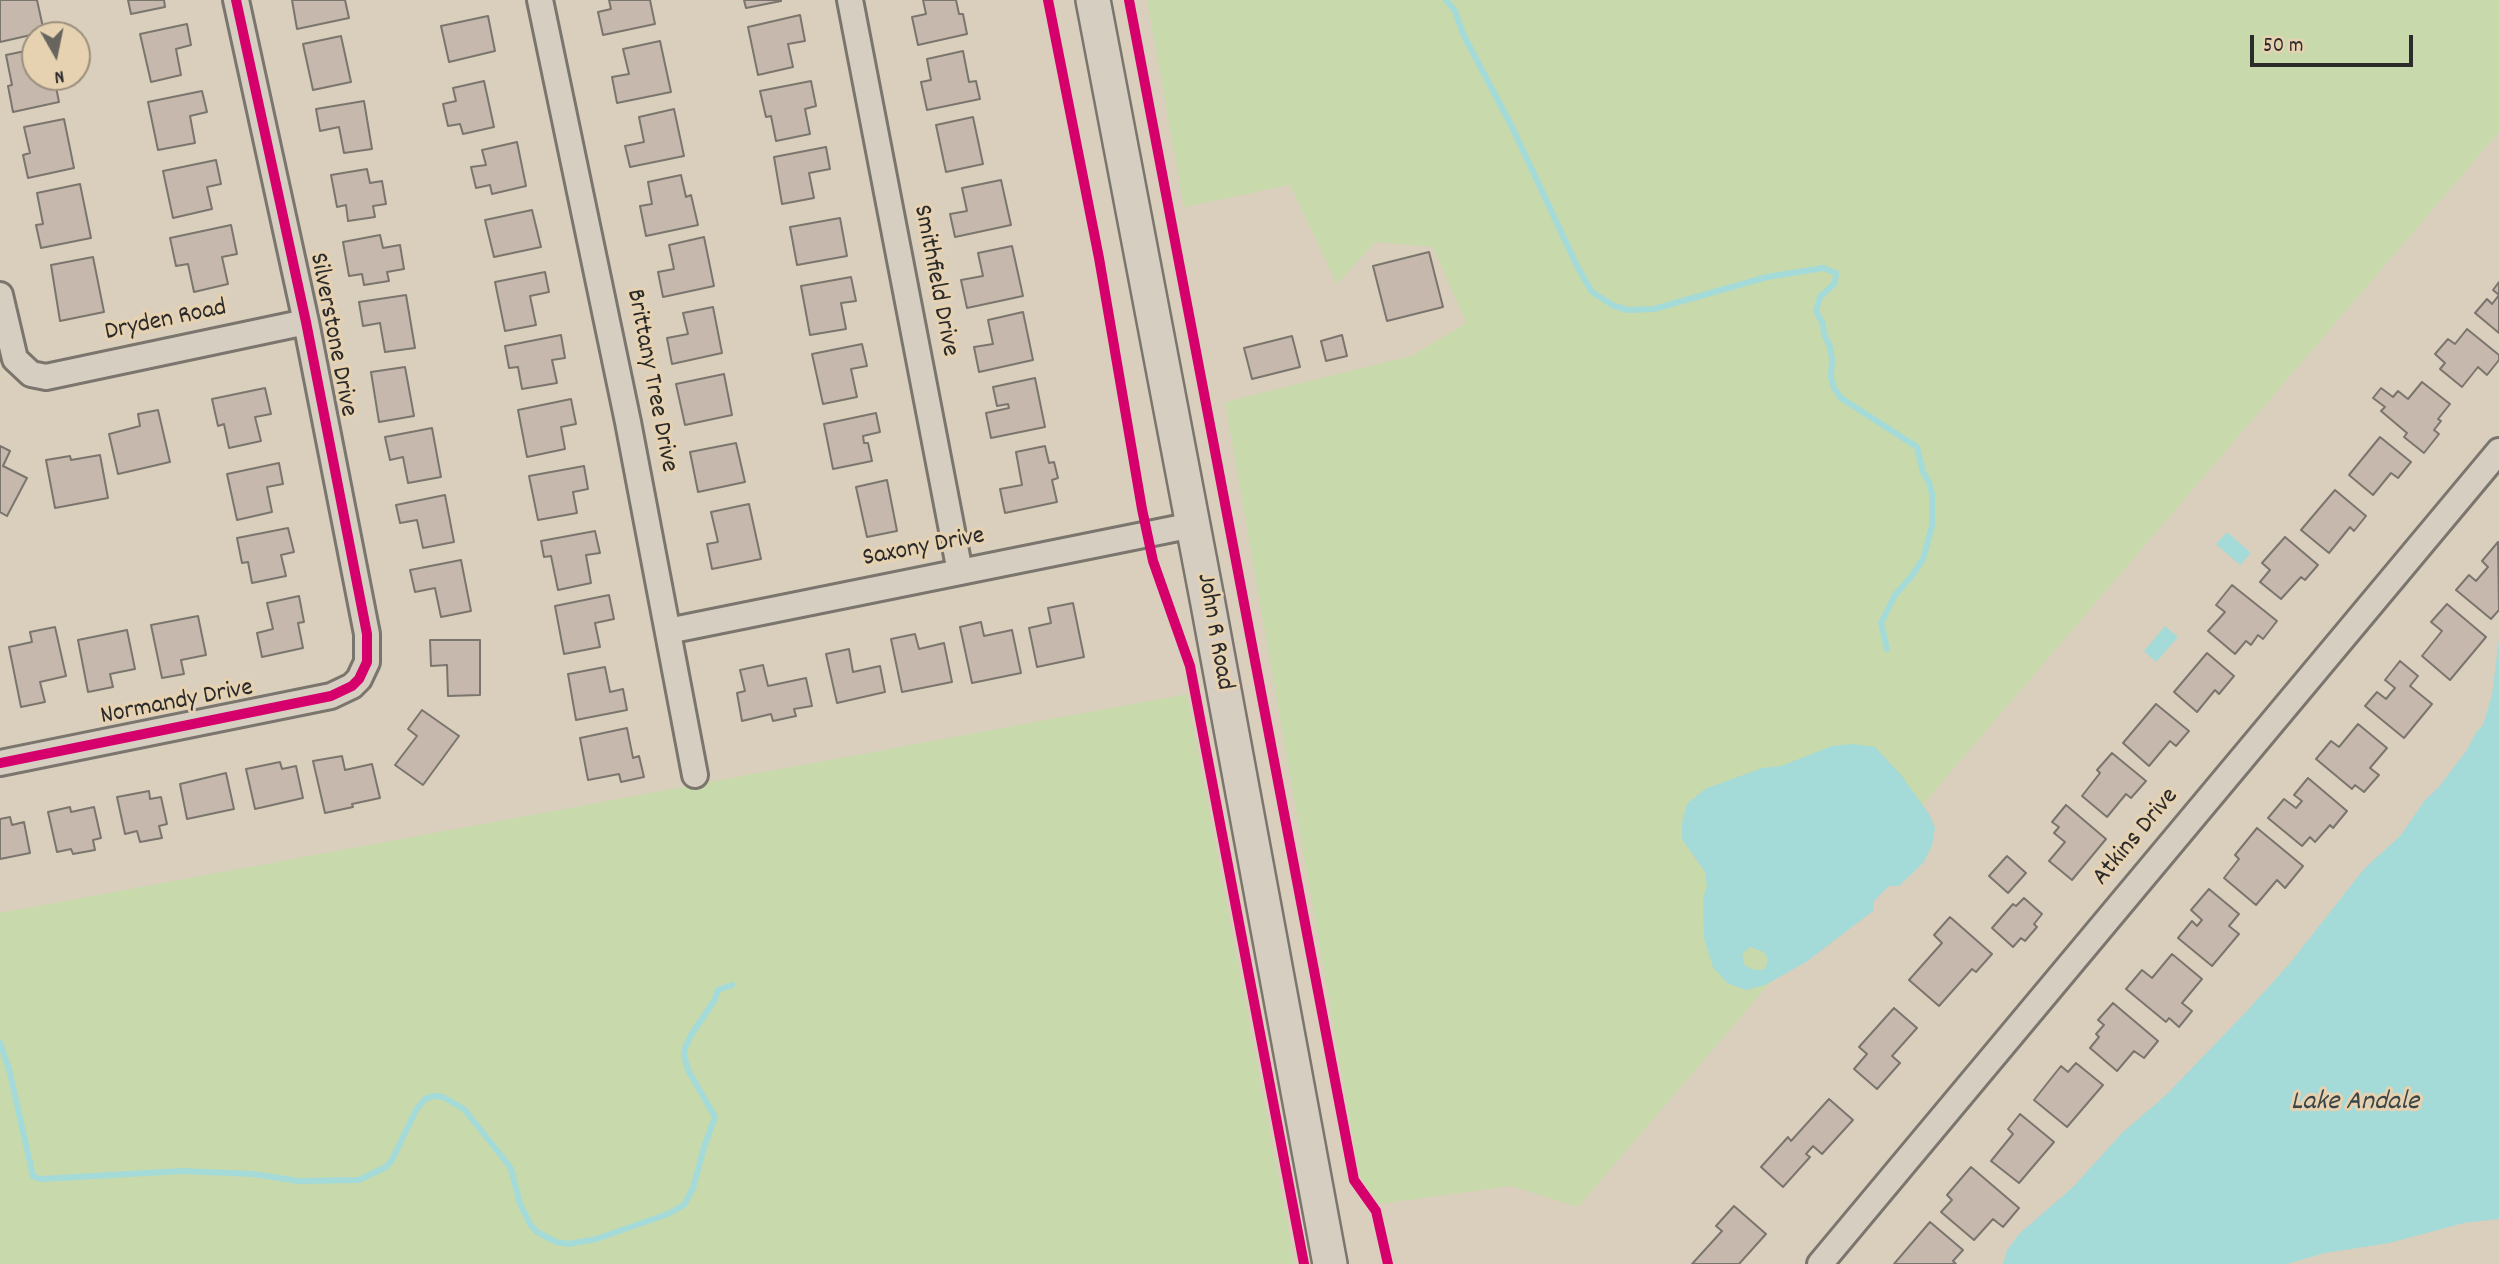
<!DOCTYPE html>
<style>
body{margin:0}
#map{position:relative;width:2499px;height:1264px;overflow:hidden;background:#dacfbd;font-family:Dekko,sans-serif}
canvas{display:block}
.north{position:absolute;left:21px;top:21px;width:70px;height:70px;box-sizing:border-box;background:#e6d2b1;border:2px solid #9b8f7b;border-radius:50%;rotate:171deg;font-size:19px;font-weight:700;line-height:28px;text-align:center;color:#2b2b2b}
.north::after{content:'';display:block;margin:auto;width:24px;height:32px;background:#68645e;clip-path:polygon(50% 0,100% 100%,50% 72%,0 100%)}
.scale{position:absolute;left:2250px;top:35px;width:163px;height:32px;box-sizing:border-box;border:4px solid #2b2b2b;border-top:0;padding-left:9px;font-size:21px;line-height:24px;white-space:nowrap;color:#2b2b2b;-webkit-text-stroke:5px #e6d2b1;paint-order:stroke}
</style>
<div id="map">
<canvas width="2499" height="1264"></canvas>
<div class="north">N</div>
<div class="scale">50 m</div>
</div>
<script>
const g = document.querySelector('canvas').getContext('2d');
g.lineJoin = 'round';
function fill(path, color) { g.fillStyle = color; g.fill(path, 'evenodd'); }
const poly = rows => new Path2D(rows.map(r => 'M' + r).join(''));
function trace(path, color, width, dash) { g.strokeStyle = color; g.lineWidth = width; g.lineCap = dash ? 'butt' : 'round'; g.setLineDash(dash || []); g.stroke(path); }
function write(font, color, halo, rows, align = 'center') {
  g.font = font + ' Dekko,sans-serif'; g.lineWidth = 6; g.setLineDash([]); g.textBaseline = 'middle'; g.strokeStyle = halo; g.fillStyle = color; for (const [text, x, y, turn = 0] of rows) {
    g.save(); g.translate(x, y); g.rotate((+turn || 0) * Math.PI / 180); g.textAlign = isNaN(turn) ? turn : align; if (halo) g.strokeText(text, 0, 0); g.fillText(text, 0, 0); g.restore();
  }
}
fill(poly([
 [1147,0,2499,0,2499,132,1578,1207,1511,1186,1379,1204,1360,1177,1225,402,1411,356,1466,323,1433,247,1375,242,1337,284,1290,185,1184,207],
 [1187,694,1295,1264,0,1264,0,913]
]), '#c8d9ac');
fill(poly([
 [2227,532,2251,553,2240,565,2216,544],
 [2165,626,2178,637,2156,662,2144,651],
 [2499,639,2499,1219,2464,1223,2389,1243,2325,1253,2287,1264,2003,1264,2007,1250,2019,1234,2073,1187,2122,1133,2166,1095,2245,1013,2290,963,2364,869,2401,835,2425,800,2438,788,2466,751,2477,731,2483,725,2492,695],
 [1852,744,1875,747,1901,775,1929,814,1935,828,1932,846,1923,863,1899,886,1889,886,1874,901,1873,911,1806,962,1765,985,1746,990,1727,983,1713,967,1704,938,1703,899,1707,886,1705,872,1682,839,1682,823,1687,804,1705,789,1762,768,1781,766,1832,746],
 [1750,947,1764,952,1768,960,1765,969,1755,970,1745,966,1742,954]
]), '#a4dad8');
trace(poly([
 [1446,0,1455,11,1463,34,1512,127,1578,268,1592,292,1614,306,1628,310,1654,309,1767,277,1823,268,1836,273,1835,283,1820,297,1816,311,1823,324,1824,334,1830,347,1832,359,1831,377,1834,388,1841,398,1917,447,1923,472,1929,482,1932,494,1932,526,1923,559,1911,577,1895,595,1881,623,1887,649],
 [0,1043,9,1069,33,1176,40,1179,182,1171,253,1174,298,1181,359,1180,386,1167,392,1160,416,1110,425,1099,433,1096,443,1097,464,1109,507,1163,511,1169,520,1204,530,1224,537,1232,556,1242,569,1244,596,1239,668,1214,684,1205,693,1188,704,1147,715,1117,688,1070,684,1055,685,1048,691,1035,714,1001,718,990,732,985]
]), '#a4dad8', 6);
const building = poly([
 [0,0,37,0,44,32,0,42,0,0],
 [128,0,164,0,165,7,131,14,128,0],
 [292,0,345,0,349,18,297,29,292,0],
 [609,0,650,0,655,24,603,35,598,12,611,9,609,0],
 [744,0,781,0,781,1,746,8,744,0],
 [923,0,956,0,959,14,963,14,967,34,918,45,912,17,926,14,923,0],
 [800,15,805,41,788,44,793,67,758,75,748,27,800,15],
 [488,16,495,51,449,62,441,26,488,16],
 [187,24,191,45,176,49,181,75,151,82,140,34,187,24],
 [341,36,351,82,313,90,303,44,341,36],
 [660,41,671,92,617,103,612,77,629,74,623,49,660,41],
 [35,49,35,77,54,77,59,102,13,112,8,86,12,85,6,55,35,49],
 [963,51,969,82,976,81,980,99,927,110,921,82,931,80,927,59,963,51],
 [484,81,494,127,463,134,460,124,448,126,443,104,456,101,453,88,484,81],
 [811,81,816,106,805,109,810,134,776,141,771,116,766,117,760,91,811,81],
 [202,91,207,112,190,116,195,143,158,150,148,102,202,91],
 [364,101,372,149,344,153,339,127,320,131,316,109,364,101],
 [674,109,684,156,630,167,625,146,644,142,639,117,674,109],
 [973,117,983,164,946,172,936,125,973,117],
 [64,119,74,168,28,178,23,155,30,153,24,127,64,119],
 [517,142,526,186,492,194,490,185,476,188,471,167,486,165,482,150,517,142],
 [826,147,830,169,809,173,814,198,782,204,774,157,826,147],
 [216,160,221,184,207,187,212,209,173,218,163,171,216,160],
 [367,169,370,183,382,181,386,204,373,206,375,217,348,221,346,205,337,207,331,175,367,169],
 [681,175,686,197,691,195,698,225,646,236,640,206,652,204,648,182,681,175],
 [1001,180,1011,225,955,237,950,214,967,211,962,188,1001,180],
 [80,184,91,238,41,248,36,225,43,224,37,193,80,184],
 [532,210,541,247,494,257,485,220,532,210],
 [840,218,847,256,797,265,790,227,840,218],
 [231,225,237,254,222,257,228,284,194,292,188,264,176,266,170,238,231,225],
 [380,235,383,248,400,245,404,269,387,272,389,281,364,285,362,274,349,276,343,242,380,235],
 [704,237,714,286,663,297,658,272,674,269,669,245,704,237],
 [1012,246,1023,296,967,308,961,280,983,276,978,253,1012,246],
 [1429,252,1443,307,1387,321,1373,266,1429,252],
 [93,257,104,312,60,321,51,265,93,257],
 [545,272,549,292,530,296,536,325,505,331,495,282,545,272],
 [851,277,856,301,841,303,846,329,810,335,801,286,851,277],
 [2499,282,2499,333,2475,313,2487,299,2492,304,2499,295,2493,290,2499,282],
 [406,295,415,348,385,352,380,323,363,326,359,302,406,295],
 [713,307,722,353,672,364,667,338,688,334,683,313,713,307],
 [1023,312,1033,360,979,372,974,347,993,344,988,320,1023,312],
 [2467,329,2499,355,2499,360,2487,375,2478,367,2462,387,2440,369,2445,363,2435,354,2448,339,2455,344,2467,329],
 [561,335,565,358,552,360,557,383,522,389,518,367,509,368,505,346,561,335],
 [1342,335,1347,356,1326,361,1321,341,1342,335],
 [1292,336,1300,367,1252,379,1244,348,1292,336],
 [862,344,867,366,851,369,857,397,823,404,812,354,862,344],
 [405,367,414,416,379,422,371,372,405,367],
 [724,374,732,415,685,425,676,384,724,374],
 [1035,378,1045,427,991,438,986,413,1009,408,1008,404,997,406,993,387,1035,378],
 [2422,382,2450,404,2438,419,2441,421,2434,430,2439,434,2424,453,2404,437,2407,433,2381,411,2385,407,2373,398,2381,388,2393,397,2398,391,2408,399,2422,382],
 [265,388,271,414,255,417,261,441,229,448,224,424,218,426,212,399,265,388],
 [571,399,576,424,561,427,565,449,527,457,518,410,571,399],
 [158,410,170,462,118,474,109,434,140,426,138,414,158,410],
 [876,413,880,432,863,436,864,443,868,443,872,461,833,469,824,424,876,413],
 [432,428,441,477,408,483,403,457,390,460,385,437,432,428],
 [2380,437,2411,462,2398,478,2391,473,2373,495,2349,475,2380,437],
 [736,443,745,482,698,492,690,452,736,443],
 [0,446,10,451,3,466,27,478,7,516,0,512,0,446],
 [1045,446,1049,463,1054,462,1058,478,1052,480,1057,502,1005,513,1000,489,1022,485,1016,452,1045,446],
 [100,455,108,498,55,508,46,460,70,456,71,460,100,455],
 [279,463,283,484,267,487,272,512,237,520,227,474,279,463],
 [584,466,588,489,573,492,577,513,538,520,529,476,584,466],
 [887,480,897,531,867,537,856,487,887,480],
 [2335,490,2366,516,2354,531,2350,527,2329,553,2301,530,2335,490],
 [445,495,454,542,423,548,417,520,400,523,396,505,445,495],
 [749,504,761,559,712,569,707,544,718,542,711,512,749,504],
 [288,528,294,552,281,555,286,576,252,583,248,562,242,563,237,538,288,528],
 [595,531,600,553,586,555,591,583,558,590,551,556,544,557,541,541,595,531],
 [2285,537,2318,565,2305,580,2301,577,2281,599,2260,582,2270,570,2262,563,2285,537],
 [2498,542,2499,610,2491,619,2456,590,2469,575,2476,581,2488,567,2482,561,2498,542],
 [461,560,471,611,441,617,435,588,415,592,410,570,461,560],
 [2232,585,2277,621,2263,639,2258,635,2251,645,2246,641,2235,654,2208,631,2225,612,2216,605,2232,585],
 [609,595,614,619,595,623,600,647,564,654,555,606,609,595],
 [299,596,304,622,298,623,303,648,262,657,257,633,273,629,267,603,299,596],
 [1073,603,1084,657,1037,667,1029,628,1051,623,1048,608,1073,603],
 [2447,604,2486,637,2450,680,2422,656,2442,631,2431,622,2447,604],
 [198,616,206,655,181,660,184,674,162,678,151,625,198,616],
 [981,622,984,636,1012,630,1021,673,972,683,960,627,981,622],
 [55,627,66,676,40,682,45,702,21,707,9,647,32,642,30,632,55,627],
 [127,630,135,669,110,674,113,687,88,692,78,640,127,630],
 [915,634,919,649,944,643,952,682,902,692,891,639,915,634],
 [430,640,480,640,480,695,448,696,447,665,431,666,430,640],
 [849,649,853,672,880,666,885,692,837,703,826,654,849,649],
 [2207,653,2234,676,2219,694,2215,690,2197,712,2174,692,2207,653],
 [2400,661,2418,676,2410,686,2432,704,2404,738,2365,706,2377,692,2386,699,2395,688,2385,680,2400,661],
 [763,665,768,686,806,678,812,706,794,709,796,716,773,721,771,714,742,721,737,693,745,691,740,670,763,665],
 [605,667,610,692,623,689,627,710,576,720,568,674,605,667],
 [2156,704,2189,731,2176,746,2170,741,2149,766,2123,743,2156,704],
 [422,710,459,736,423,785,395,765,417,736,408,729,422,710],
 [2358,724,2387,748,2370,768,2379,775,2364,792,2355,785,2352,789,2316,759,2331,741,2339,747,2358,724],
 [627,728,633,758,639,756,644,777,621,782,619,774,588,780,580,738,627,728],
 [2112,753,2146,781,2131,798,2126,794,2107,817,2082,796,2100,773,2097,770,2112,753],
 [342,756,345,770,372,764,380,798,352,804,353,807,325,813,313,761,342,756],
 [280,762,282,769,296,766,303,798,255,809,246,769,280,762],
 [226,773,234,809,187,819,180,784,226,773],
 [2308,778,2347,811,2333,828,2330,825,2315,842,2310,837,2302,846,2268,818,2284,799,2296,808,2302,801,2294,795,2308,778],
 [149,791,150,799,161,797,167,824,159,826,162,838,140,842,137,831,125,834,117,797,149,791],
 [2066,805,2106,839,2072,880,2049,861,2065,842,2054,833,2059,827,2052,822,2066,805],
 [70,807,71,812,94,807,101,838,93,840,95,850,73,854,71,849,57,852,48,812,70,807],
 [10,817,12,825,24,822,30,853,0,859,0,819,10,817],
 [2257,828,2303,866,2285,888,2277,880,2256,905,2224,878,2239,859,2235,855,2257,828],
 [2007,856,2026,873,2008,893,1989,876,2007,856],
 [2209,889,2239,914,2229,926,2239,934,2212,966,2178,938,2192,921,2197,926,2202,920,2191,910,2209,889],
 [2024,898,2042,914,2034,924,2037,927,2025,941,2021,938,2013,947,1992,928,2013,904,2016,906,2024,898],
 [1950,917,1992,954,1976,972,1972,969,1939,1006,1909,980,1942,943,1934,935,1950,917],
 [2172,954,2202,979,2182,1003,2192,1011,2179,1027,2169,1018,2166,1022,2126,989,2142,970,2152,978,2172,954],
 [2113,1003,2158,1041,2144,1058,2134,1051,2117,1071,2090,1048,2099,1037,2096,1034,2104,1025,2098,1020,2113,1003],
 [1894,1008,1917,1028,1892,1056,1900,1063,1877,1089,1854,1069,1867,1054,1859,1047,1894,1008],
 [2076,1063,2103,1085,2067,1127,2034,1100,2061,1066,2068,1072,2076,1063],
 [1829,1099,1853,1120,1822,1154,1813,1146,1806,1154,1810,1157,1783,1187,1761,1167,1788,1137,1791,1141,1829,1099],
 [2020,1114,2054,1142,2019,1183,1991,1161,2013,1134,2008,1129,2020,1114],
 [1971,1167,2019,1208,2003,1227,1993,1219,1974,1240,1941,1212,1952,1200,1947,1195,1971,1167],
 [1734,1206,1766,1234,1739,1264,1692,1264,1722,1231,1716,1226,1734,1206],
 [1930,1222,1963,1250,1953,1261,1956,1264,1894,1264,1930,1222]
]);
fill(building, '#c6b8ad');
trace(building, '#7a756d', 2);
const minor = poly([
 [540,0,628,422,695,775],
 [850,0,960,572],
 [0,295,15,359,31,374,46,377,306,322],
 [668,631,1193,525],
 [0,763,331,696,352,686,359,679,367,662,367,634,306,322,236,0],
 [1820,1264,2499,451]
]);
const secondary = poly([
 [1093,0,1208,604,1330,1264]
]);
trace(minor, '#7a756d', 30);
trace(secondary, '#7a756d', 38);
trace(minor, '#d6cec1', 24);
trace(secondary, '#d6cec1', 33);
trace(poly([
 [1048,0,1099,258,1142,509,1153,561,1190,666,1304,1264],
 [1129,0,1354,1180,1376,1211,1388,1264],
 [0,763,331,696,352,686,359,679,367,662,367,634,306,322,236,0]
]), '#d6006c', 10);
write('26px', '#2b2b2b', '#e6d2b1', [
 ["Smithfield Drive",934,281,79],
 ["Dryden Road",166,322,-12],
 ["Silverstone Drive",331,335,79],
 ["Brittany Tree Drive",650,381,79],
 ["Saxony Drive",924,549,-11],
 ["John R Road",1213,632,80],
 ["Normandy Drive",177,704,-11],
 ["Atkins Drive",2137,838,-50]
]);
write('italic 28px', '#3a4647', '#e6d2b1', [
 ["Lake Andale",2355,1104]
]);
</script>
